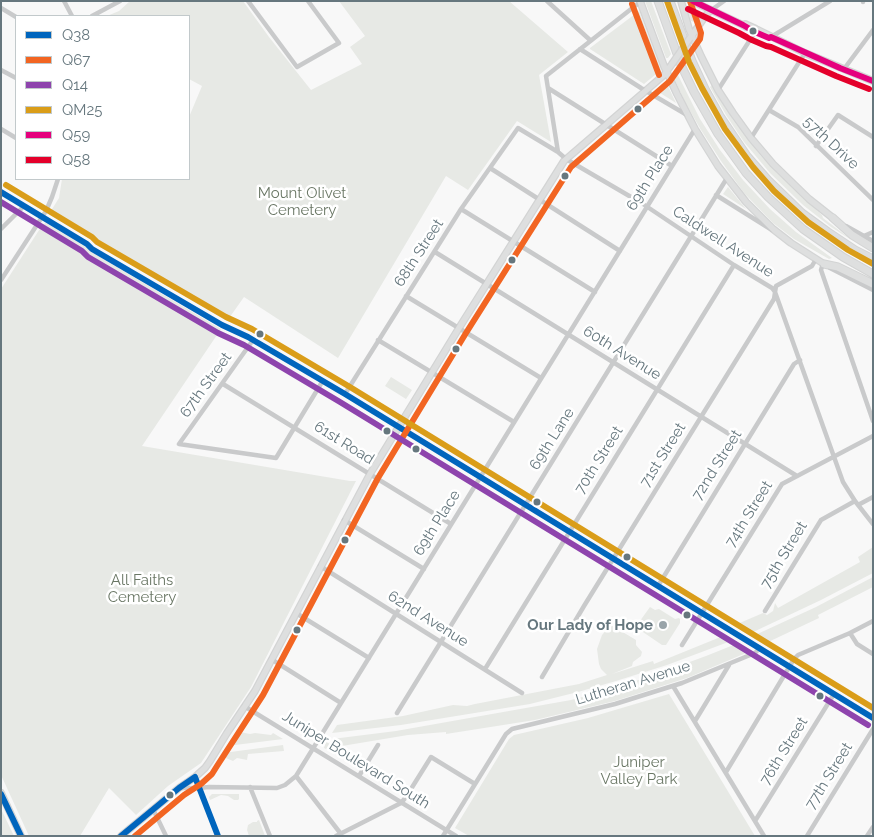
<!DOCTYPE html>
<style>
body{margin:0}
#map{position:relative;width:874px;height:837px;overflow:hidden;background:#f8f8f8;font-family:Raleway,sans-serif}
canvas{display:block}
.frame{position:absolute;inset:0;border:2px solid #66777e;pointer-events:none}
.legend{position:absolute;left:15px;top:15px;width:175px;height:165px;box-sizing:border-box;background:#fff;border:1px solid #c2c9cb;margin:0;padding:6px 9px;list-style:none;font-size:15px;color:#66777e}
.legend li{display:flex;align-items:center;gap:10px;height:25px}
.legend b{width:25px;border:1px solid #c2c9cb}
</style>
<div id="map">
<canvas width="874" height="837"></canvas>
<div class="frame"></div>
<ul class="legend">
<li><b style="height:6px;background:#0065bd"></b>Q38</li>
<li><b style="height:6px;background:#f26522"></b>Q67</li>
<li><b style="height:6px;background:#8e44ad"></b>Q14</li>
<li><b style="height:6px;background:#da9d19"></b>QM25</li>
<li><b style="height:6px;background:#e5007d"></b>Q59</li>
<li><b style="height:6px;background:#e4002b"></b>Q58</li>
</ul>
</div>
<script>
const g = document.querySelector('canvas').getContext('2d');
g.lineJoin = 'round';
function fill(path, color) { g.fillStyle = color; g.fill(path, 'evenodd'); }
const poly = rows => new Path2D(rows.map(r => 'M' + r).join(''));
function trace(path, color, width, dash) { g.strokeStyle = color; g.lineWidth = width; g.lineCap = dash ? 'butt' : 'round'; g.setLineDash(dash || []); g.stroke(path); }
function write(font, color, halo, rows, align = 'center') {
  g.font = font + ' Raleway,sans-serif'; g.lineWidth = 5; g.setLineDash([]); g.textBaseline = 'middle'; g.strokeStyle = halo; g.fillStyle = color; for (const [text, x, y, turn = 0] of rows) {
    g.save(); g.translate(x, y); g.rotate((+turn || 0) * Math.PI / 180); g.textAlign = isNaN(turn) ? turn : align; if (halo) g.strokeText(text, 0, 0); g.fillText(text, 0, 0); g.restore();
  }
}
fill(poly([
 [130,1,243,1,269,37,311,90,362,64,350,47,365,36,339,1,509,1,568,52,539,75,551,142,517,121,468,190,446,176,338,358,244,297,227,321,49,214,59,198,62,179,189,179,189,117,202,86,189,79,189,16,107,16,119,11],
 [645,1,651,1,671,54,668,58,666,58],
 [690,5,700,11,694,22,691,21,687,9,687,6],
 [639,11,661,70,644,84,590,49,590,48],
 [676,71,700,119,720,150,743,180,770,209,796,232,832,258,829,259,794,239,773,223,744,193,721,161,701,130,685,102,673,76],
 [667,84,676,103,657,91],
 [712,85,734,121,761,156,777,173,822,215,823,218,853,241,831,227,803,205,770,173,744,142,726,115,710,87],
 [728,187,746,209,723,194],
 [46,223,83,245,90,251,221,329,142,446,350,481,356,481,251,687,201,763,168,786,136,815,109,788,80,836,29,836,1,775,1,289,43,224],
 [391,377,412,390,406,399,385,386],
 [873,547,873,573,821,600,749,634,735,625,763,613,767,615,773,611,775,603,778,608,860,562,858,557],
 [873,577,873,587,818,615,819,618,764,644,753,636,816,607],
 [650,607,655,610,659,609,675,619,679,618,680,619,680,623,666,645,662,645,637,628,637,625],
 [611,625,636,640,636,645,642,652,641,656,633,662,632,666,612,674,653,661,654,664,723,636,731,641,667,665,616,681,578,692,530,704,401,725,332,733,337,725,403,716,453,705,467,706,475,704,579,684,607,675,601,669,599,664,597,649,602,635],
 [736,644,747,651,746,653,687,678,615,701,535,720,446,734,446,732,408,735,330,748,328,750,324,748,326,742,330,744,333,744,332,739,396,731,571,700,615,688,665,671,706,656],
 [669,694,755,836,469,836,455,828,509,739,514,735,588,718],
 [240,732,250,734,255,733,271,735,273,733,283,739,227,746,231,739,233,738],
 [283,745,284,751,248,754,247,760,237,758,233,761,221,756,223,753],
 [212,794,239,794,239,799,238,800,234,800,228,796,221,795,210,800,209,797],
 [1,809,14,836,1,836],
 [259,820,265,836,249,836,247,830,248,825,253,822,257,822,257,821]
]), '#e7e9e5');
const major = poly([
 [640,1,664,66,677,94,695,129,718,166,746,202,773,229,791,243,824,264],
 [681,1,689,29,701,56,718,90,733,113,751,138,773,164,809,199,833,218],
 [692,1,743,25,746,27],
 [743,25,745,24,756,29,805,53,873,81],
 [691,37,706,15,710,11],
 [1,793,21,836],
 [121,836,179,788,195,777,205,768,210,761,227,733,255,691,370,474,459,328,564,161,664,75,672,64]
]);
const highway = poly([
 [658,1,681,65,694,92,718,134,746,173,768,197,803,229,843,257,873,274],
 [670,1,692,61,705,89,720,116,747,156,768,180,802,213,828,232,855,250,873,259],
 [833,218,852,235,873,248],
 [824,264,838,267,873,284]
]);
trace(major, '#d3d4d4', 8);
trace(highway, '#d3d4d4', 9);
trace(poly([
 [64,1,72,16],
 [248,1,297,67,339,43,308,1],
 [547,1,590,40],
 [863,1,863,2],
 [1,8,16,17],
 [710,11,724,1],
 [92,16,120,1],
 [771,37,830,1],
 [580,49,641,88,687,115],
 [844,69,873,30],
 [1,70,16,78],
 [548,88,672,166],
 [718,90,755,32],
 [769,110,798,127,873,200],
 [1,129,16,138],
 [751,138,805,53],
 [816,146,838,115,873,137],
 [558,152,546,76,640,2],
 [490,168,620,251],
 [1,192,87,244,92,249,222,325,248,337,345,394,873,718],
 [716,195,772,230],
 [461,209,595,292],
 [846,226,873,241],
 [1,229,24,206],
 [864,236,873,232],
 [435,252,797,476],
 [823,263,821,270,873,421],
 [830,268,873,290],
 [1,280,46,211,52,197,58,179],
 [406,296,541,378],
 [253,340,179,444,276,458,322,382],
 [378,340,514,422],
 [223,384,451,524],
 [345,394,461,209,518,128,558,152,566,159,643,204,734,265,772,288,775,292,843,482,855,501,873,524],
 [858,505,873,497],
 [344,520,424,569],
 [320,566,522,693],
 [658,586,794,364,800,360],
 [765,611,821,520,855,501],
 [296,613,369,658],
 [850,633,857,644,873,654],
 [682,645,782,484,873,436],
 [271,659,341,703],
 [485,669,734,265],
 [542,677,584,606,774,299,776,286,812,266,816,259],
 [673,686,764,836],
 [244,706,456,836],
 [397,713,727,178],
 [695,721,729,665],
 [726,772,794,659,798,655,850,633,873,621],
 [296,776,341,834],
 [359,776,378,745],
 [195,777,218,836],
 [250,787,270,836],
 [179,788,199,788,209,787,277,788,285,785,296,776,695,129],
 [153,809,166,836],
 [755,821,834,694],
 [336,836,401,803,406,797,431,757,475,784],
 [443,836,506,734,512,729,615,704,682,683,755,653,760,648],
 [807,836,873,729],
 [867,836,873,827]
]), '#c9cacb', 4.5);
trace(major, '#dedfdf', 5.5);
trace(highway, '#dedfdf', 7);
const majorBridge = poly([
 [672,64,690,38]
]);
trace(majorBridge, '#d3d4d4', 8, []);
trace(majorBridge, '#dedfdf', 5.5);
trace(poly([
 [1,192,87,244,92,249,222,325,248,337,345,394,873,718],
 [1,794,21,836],
 [121,836,179,788,195,777,218,836]
]), '#0065bd', 6);
trace(poly([
 [632,4,659,75],
 [135,836,184,795,201,784,212,774,217,766,263,695,378,478,466,333,571,167,670,81,700,39,701,33,690,1]
]), '#f26522', 6);
trace(poly([
 [1,202,82,251,88,257,218,333,244,345,340,402,868,725]
]), '#8e44ad', 6);
trace(poly([
 [667,1,689,62,702,88,725,129,753,167,774,191,808,222,848,250,873,264],
 [6,185,92,237,97,242,226,317,252,329,350,387,873,708]
]), '#da9d19', 6);
trace(poly([
 [693,1,743,25,755,32,769,38,771,37,840,68,873,81]
]), '#e5007d', 6);
trace(poly([
 [688,9,739,33,752,40,766,46,771,47,836,76,869,89]
]), '#e4002b', 6);
for (const [x, y, r, color] of [
 [753,31,4.5,"#66777e"],
 [638,109,4.5,"#66777e"],
 [565,176,4.5,"#66777e"],
 [512,260,4.5,"#66777e"],
 [260,334,4.5,"#66777e"],
 [456,349,4.5,"#66777e"],
 [387,431,4.5,"#66777e"],
 [416,449,4.5,"#66777e"],
 [537,502,4.5,"#66777e"],
 [345,540,4.5,"#66777e"],
 [627,557,4.5,"#66777e"],
 [687,615,4.5,"#66777e"],
 [663,625,5,"#99a4a9"],
 [297,630,4.5,"#66777e"],
 [820,696,4.5,"#66777e"],
 [170,795,4.5,"#66777e"]
]) { const dot = new Path2D(); dot.arc(x, y, r, 0, 2 * Math.PI); g.fillStyle = color; g.fill(dot); trace(dot, '#fff', 2); }
write('15px', '#66777e', '#fff', [
 ["57th Drive",831,143,43],
 ["69th Place",650,178,-58],
 ["Caldwell Avenue",723,242,33],
 ["68th Street",419,253,-57],
 ["60th Avenue",622,353,32],
 ["67th Street",206,385,-54],
 ["69th Lane",552,439,-58],
 ["61st Road",344,443,32],
 ["71st Street",663,455,-58],
 ["70th Street",599,460,-58],
 ["72nd Street",717,465,-58],
 ["74th Street",749,514,-58],
 ["69th Place",437,523,-58],
 ["75th Street",784,555,-59],
 ["62nd Avenue",428,619,32],
 ["Lutheran Avenue",633,683,-17],
 ["76th Street",784,751,-58],
 ["Juniper Boulevard South",356,760,32],
 ["77th Street",829,776,-58]
]);
write('15px', '#6a7765', '#fff', [
 ["Mount Olivet",302,193],
 ["Cemetery",302,210],
 ["All Faiths",142,580],
 ["Cemetery",142,597],
 ["Juniper",639,762],
 ["Valley Park",639,779]
]);
write('bold 15px', '#66777e', '#fff', [
 ["Our Lady of Hope",653,625]
], 'right');
</script>
